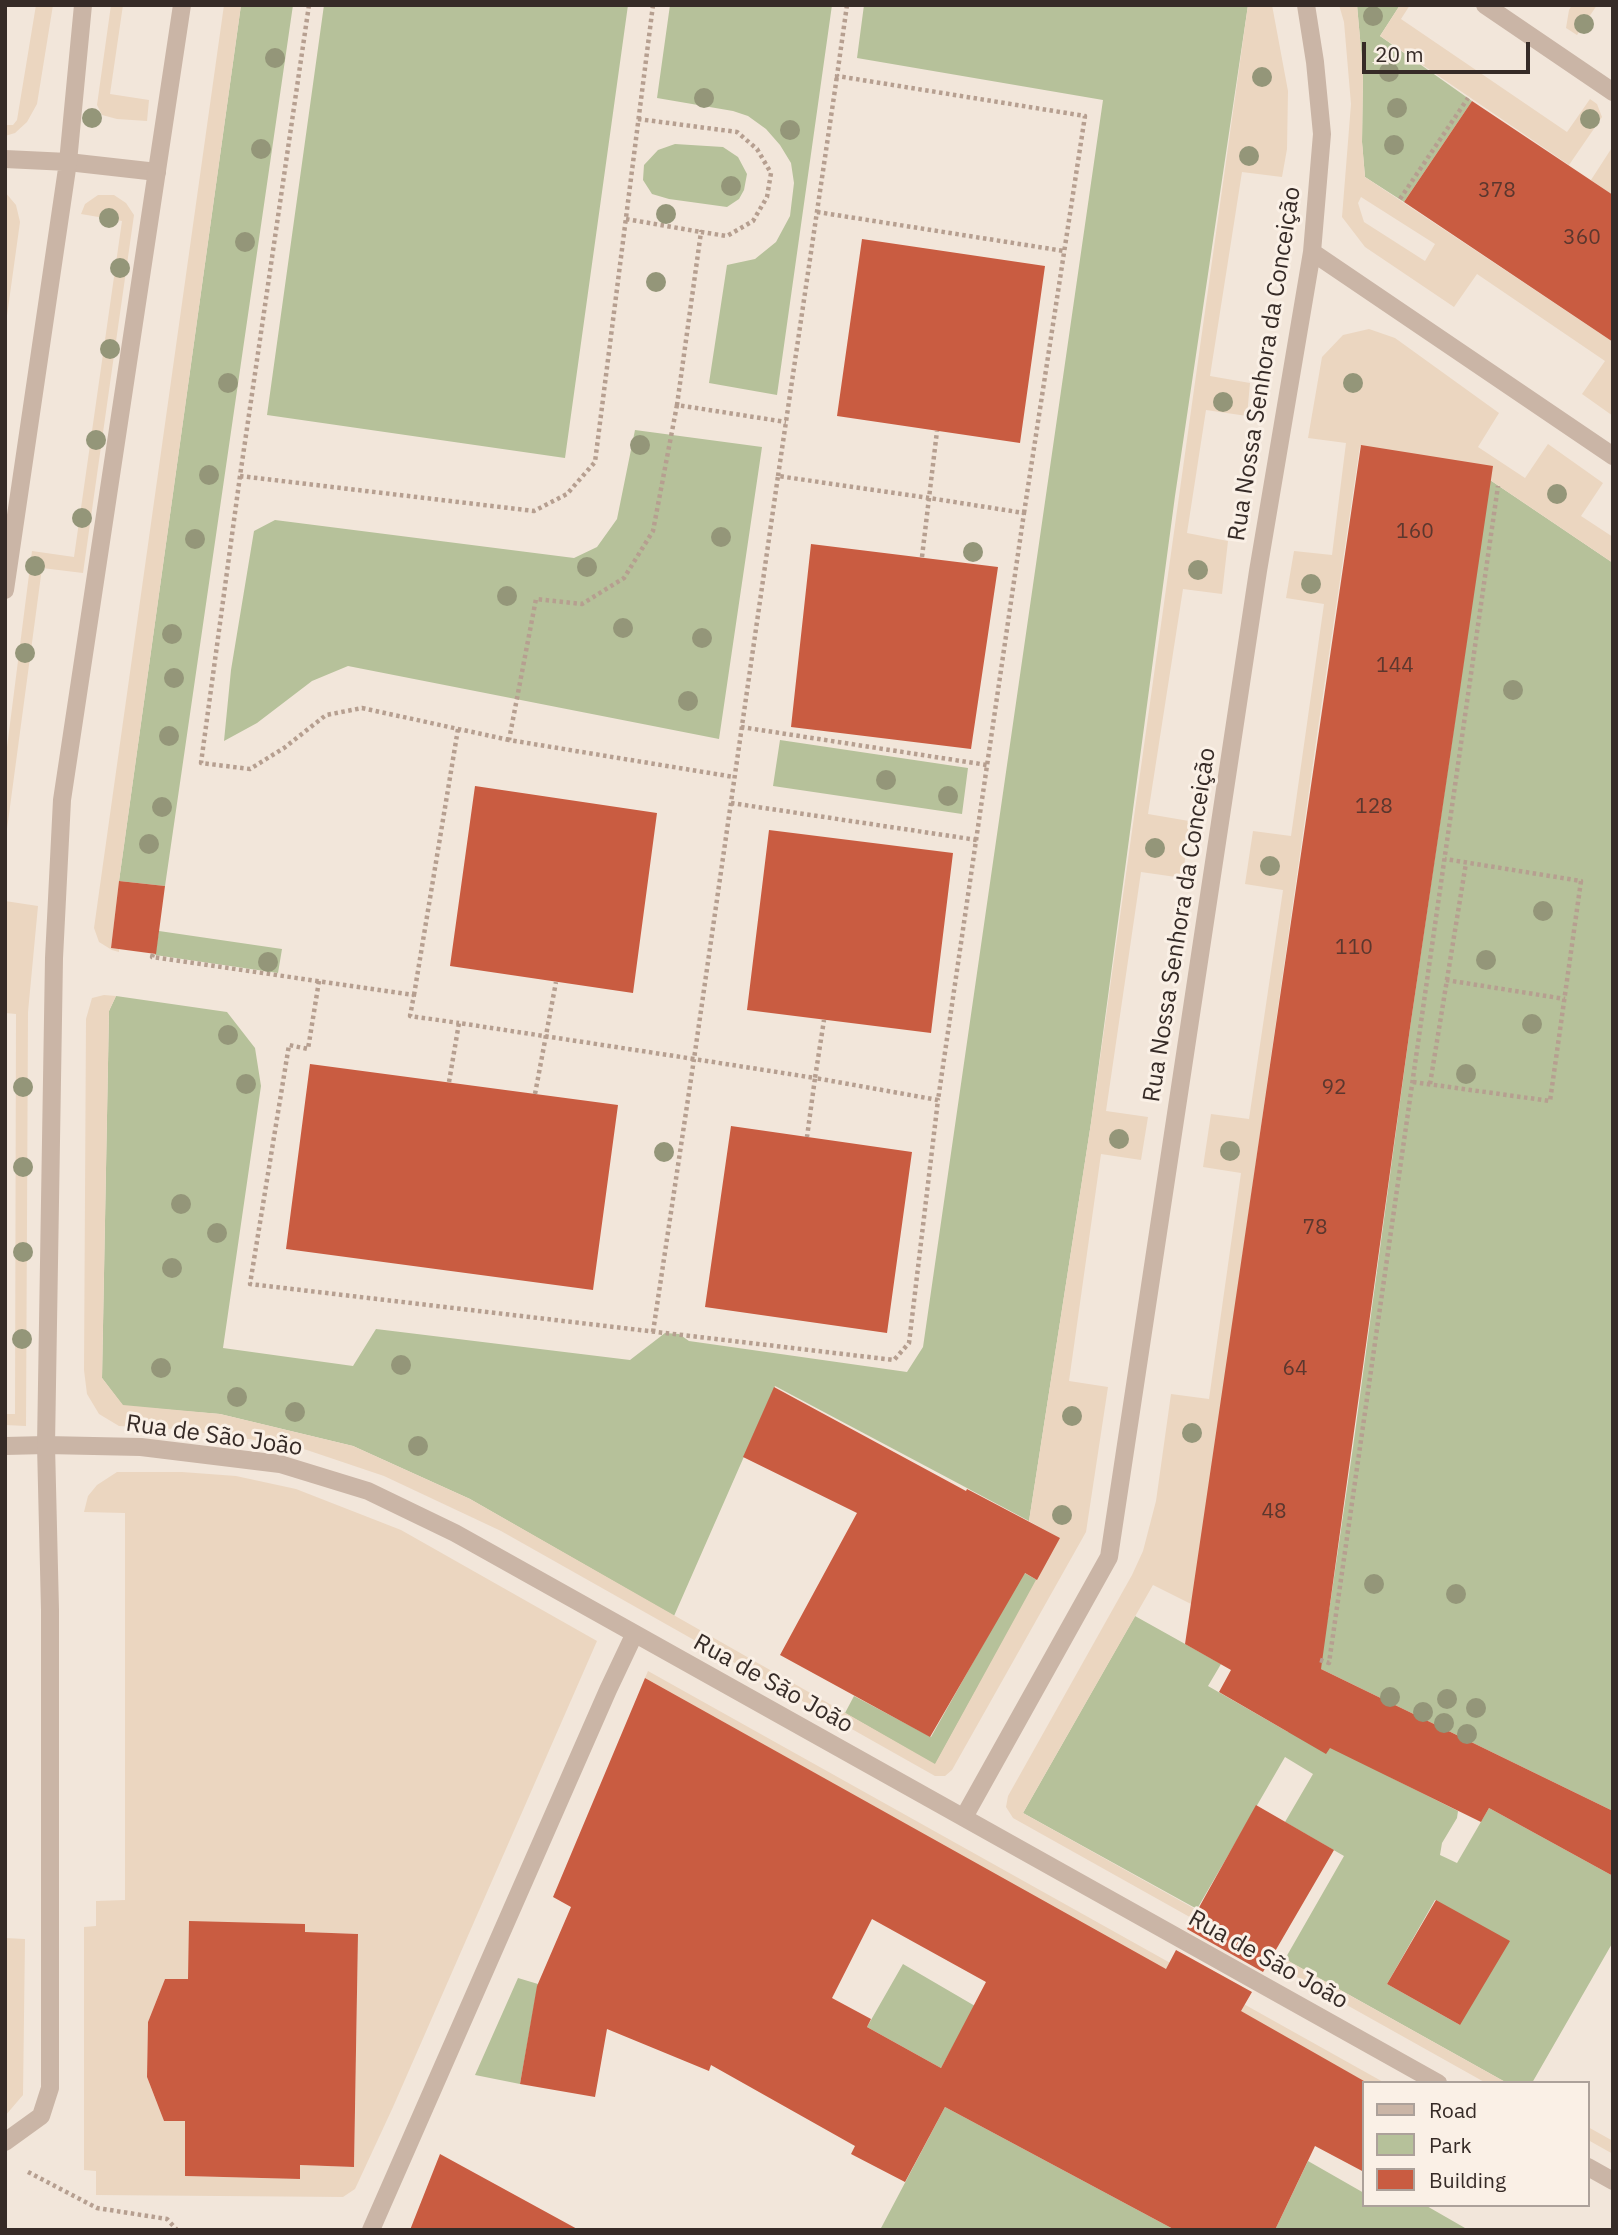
<!DOCTYPE html>
<meta charset="utf-8">
<style>
body{margin:0}
#map{position:relative;width:1618px;height:2235px;overflow:hidden;background:#f2e6da;font-family:"IBM Plex Sans",sans-serif}
canvas{display:block}
.frame{position:absolute;inset:0;border:7px solid #362b27;pointer-events:none}
.legend{position:absolute;left:1362px;top:2081px;width:228px;height:126px;box-sizing:border-box;background:#faf0e6;border:2px solid #aca19a;margin:0;padding:9px 12px;list-style:none;font-size:21px;color:#362b27}
.legend li{display:flex;align-items:center;gap:14px;height:35px}
.legend b{width:35px;border:2px solid #aca19a}
.scale{position:absolute;left:1362px;top:42px;width:168px;height:32px;box-sizing:border-box;border:4px solid #362b27;border-top:0;padding-left:9px;font-size:21px;line-height:24px;white-space:nowrap;color:#362b27;-webkit-text-stroke:5px #faf0e6;paint-order:stroke}
</style>
<div id="map">
<canvas width="1618" height="2235"></canvas>
<div class="frame"></div>
<ul class="legend">
<li><b style="height:9px;background:#cab5a6"></b>Road</li>
<li><b style="height:19px;background:#b6c19a"></b>Park</li>
<li><b style="height:19px;background:#c95c41"></b>Building</li>
</ul>
<div class="scale">20 m</div>
</div>
<script>
const g = document.querySelector('canvas').getContext('2d');
g.lineJoin = 'round';
function fill(path, color) { g.fillStyle = color; g.fill(path, 'evenodd'); }
const poly = rows => new Path2D(rows.map(r => 'M' + r).join(''));
function trace(path, color, width, dash) { g.strokeStyle = color; g.lineWidth = width; g.lineCap = dash ? 'butt' : 'round'; g.setLineDash(dash || []); g.stroke(path); }
function write(font, color, halo, rows, align = 'center') {
  g.font = font + ' "IBM Plex Sans",sans-serif'; g.lineWidth = 6; g.setLineDash([]); g.textBaseline = 'middle'; g.strokeStyle = halo; g.fillStyle = color; for (const [text, x, y, turn = 0] of rows) {
    g.save(); g.translate(x, y); g.rotate((+turn || 0) * Math.PI / 180); g.textAlign = isNaN(turn) ? turn : align; if (halo) g.strokeText(text, 0, 0); g.fillText(text, 0, 0); g.restore();
  }
}
fill(poly([
 [241,5,293,5,165,886,119,881],
 [324,5,628,5,565,458,267,415],
 [670,5,832,5,777,395,709,383,727,265,755,259,776,242,790,216,794,183,791,163,780,145,766,129,748,116,733,111,657,98],
 [864,5,1248,5,1175,496,1091,1123,1029,1521,775,1386,674,1616,470,1499,353,1446,220,1414,123,1406,102,1378,109,1011,116,996,227,1012,255,1048,261,1086,223,1348,353,1366,376,1329,630,1360,665,1333,679,1334,689,1341,907,1372,923,1347,1103,100,857,58],
 [1357,5,1400,5,1380,36,1472,101,1404,202,1365,177,1362,142,1363,72],
 [675,144,723,147,738,157,747,174,744,190,739,199,727,207,669,199,652,194,643,180,644,165,658,150],
 [635,430,762,447,719,739,348,666,312,681,257,723,224,741,231,670,254,531,275,520,574,558,597,547,617,519],
 [1490,480,1613,563,1613,1811,1319,1668,1331,1598,1353,1447,1410,1028],
 [780,740,968,768,962,814,773,786],
 [159,931,282,949,278,973,155,955],
 [945,1528,1037,1580,935,1765,845,1713,854,1696,931,1737,994,1625],
 [1135,1616,1221,1664,1208,1686,1288,1732,1309,1697,1390,1777,1458,1811,1457,1818,1442,1843,1440,1855,1457,1863,1489,1808,1613,1876,1613,1942,1532,2083,1507,2083,1285,1959,1344,1856,1285,1822,1313,1774,1285,1757,1197,1909,1023,1813],
 [1435,1900,1436,1900,1460,2025,1387,1984],
 [903,1964,975,2006,941,2068,867,2027],
 [518,1978,538,1984,520,2084,475,2075],
 [945,2107,1175,2230,880,2230],
 [1308,2161,1364,2193,1364,2205,1425,2205,1465,2228,1464,2230,1275,2230]
]), '#b6c19a');
fill(poly([
 [36,5,53,5,37,104,27,122,15,133,5,136,5,125,13,125,17,120],
 [111,5,123,5,110,94,149,100,147,121,117,119,102,115,97,105],
 [224,5,241,5,119,881,111,948,119,949,119,952,112,950,99,942,94,928],
 [1248,5,1272,5,1288,91,1287,149,1282,177,1242,172,1210,376,1250,383,1247,416,1206,410,1187,533,1228,541,1222,594,1183,589,1148,814,1189,821,1183,878,1141,872,1106,1111,1148,1117,1141,1160,1101,1154,1069,1381,1108,1387,1086,1532,952,1770,945,1776,935,1776,501,1531,384,1476,292,1445,175,1429,119,1426,99,1414,87,1394,84,1370,86,1019,92,998,104,995,116,996,109,1011,102,1378,123,1405,220,1414,353,1446,470,1499,935,1764,1059,1538,1029,1521,1091,1123],
 [1339,5,1357,5,1363,72,1362,142,1365,177,1613,342,1613,416,1582,394,1605,361,1477,274,1454,307,1365,247,1342,217,1351,104,1344,22],
 [1361,197,1435,244,1425,261,1364,222,1358,203],
 [1400,5,1410,5,1401,19,1567,132,1590,99,1597,104,1602,117,1569,165,1380,36],
 [1572,5,1597,5,1577,35,1566,28,1569,10],
 [1613,146,1613,195,1591,180],
 [5,192,16,205,20,222,5,330],
 [98,195,114,195,126,203,134,215,83,573,42,568,5,844,5,763,32,551,74,557,122,221,81,214,85,204],
 [1369,329,1395,338,1499,413,1478,447,1525,478,1548,444,1603,483,1581,516,1613,537,1613,563,1490,480,1360,446,1318,728,1218,1427,1286,1591,1331,1598,1319,1668,1153,1585,1023,1813,1507,2083,1486,2083,1013,1818,1006,1807,1008,1796,1132,1575,1143,1551,1156,1501,1171,1394,1209,1399,1241,1173,1203,1167,1211,1114,1249,1119,1283,890,1245,884,1253,831,1291,836,1324,604,1286,598,1294,551,1332,555,1346,443,1308,438,1322,357,1343,335],
 [5,901,38,906,28,1012,26,1426,5,1425,5,1414,15,1414,16,1014,5,1013],
 [117,1472,182,1472,236,1476,296,1489,401,1530,597,1641,393,2107,355,2189,343,2197,96,2195,96,2171,84,2170,84,1927,96,1926,96,1901,125,1900,125,1513,84,1512,88,1496,97,1485],
 [305,1924,305,1932,358,1934,354,2167,300,2165,300,2179,185,2176,185,2121,164,2121,147,2077,148,2022,165,1979,188,1979],
 [648,1671,1385,2083,1367,2083,645,1678],
 [5,1938,25,1939,23,2095,5,2116],
 [1588,2127,1613,2141,1613,2154,1588,2140]
]), '#ebd6c0');
fill(poly([
 [1472,101,1613,195,1613,342,1404,202],
 [862,239,1045,266,1020,443,837,416],
 [1361,445,1493,466,1410,1028,1321,1669,1613,1811,1613,1876,1489,1808,1481,1822,1330,1748,1326,1754,1219,1692,1231,1670,1185,1644],
 [811,544,998,567,971,749,791,727],
 [475,786,657,813,633,993,450,966],
 [769,830,953,853,931,1033,747,1010],
 [119,881,165,886,156,954,111,948],
 [310,1064,618,1105,593,1290,286,1249],
 [731,1126,912,1152,887,1333,705,1307],
 [774,1387,966,1491,967,1489,1060,1538,1037,1580,1025,1573,930,1737,780,1655,857,1513,743,1457],
 [645,1678,1166,1969,1176,1950,1252,1992,1241,2011,1364,2081,1364,2172,1315,2146,1275,2230,1175,2230,945,2107,905,2182,851,2154,855,2146,711,2065,709,2071,607,2029,595,2097,520,2084,537,1986,571,1907,553,1897],
 [872,1919,986,1982,941,2068,867,2027,871,2019,832,1998],
 [1256,1805,1334,1850,1263,1972,1187,1929],
 [1436,1900,1510,1941,1460,2025,1387,1984],
 [189,1921,305,1924,305,1932,358,1934,354,2167,300,2165,300,2179,185,2176,185,2121,164,2121,147,2077,148,2022,165,1979,188,1979],
 [440,2154,579,2230,410,2230]
]), '#c95c41');
trace(poly([
 [309,5,240,476,534,511,567,494,595,462,653,5],
 [847,5,837,76,1085,116,1024,513],
 [638,119,737,132,757,149,771,173,767,197,753,221,727,236,701,232,677,405,786,422],
 [1400,199,1468,98],
 [817,212,1064,251],
 [626,219,701,232],
 [677,405,653,531,624,578,582,604,536,599,509,740,734,777],
 [240,476,201,763,250,769,284,748,326,715,362,708,509,740],
 [778,476,837,76],
 [922,557,929,498,1024,513,938,1100],
 [741,727,987,765],
 [731,803,977,840],
 [153,954,152,957,414,995,410,1016,459,1023],
 [1446,980,1565,999],
 [319,981,308,1049,289,1045,250,1284,894,1360,909,1343,938,1100,815,1078,807,1137],
 [414,995,458,729],
 [449,1082,459,1023,694,1059,778,476,929,498,937,431],
 [1413,1082,1550,1101,1581,881,1445,859],
 [1430,1084,1466,863],
 [535,1094,556,982],
 [653,1332,694,1059,815,1078,824,1020],
 [1320,1660,1329,1663,1498,486],
 [28,2172,97,2208,167,2219,177,2230]
]), '#b69f90', 4.5, [3.5, 3.5]);
trace(poly([
 [68,162,157,172],
 [5,1446,46,1445]
]), '#cab5a6', 18);
trace(poly([
 [1485,5,1613,92],
 [5,159,68,162],
 [1312,252,1613,456],
 [5,590,68,162,83,5],
 [46,1445,141,1447,280,1464,368,1491,455,1533,1438,2083],
 [964,1817,1109,1557,1258,571,1312,252,1322,134,1315,62,1306,5],
 [5,2142,41,2116,50,2088,50,1610,46,1445,54,958,62,800,182,5],
 [1588,2167,1613,2181],
 [371,2230,608,1690,634,1635]
]), '#cab5a6', 18);
g.fillStyle = '#949679';
for (const [x, y] of [
 [1373,16],
 [1584,24],
 [275,58],
 [1389,72],
 [1262,77],
 [704,98],
 [1397,108],
 [92,118],
 [1590,119],
 [790,130],
 [1394,145],
 [261,149],
 [1249,156],
 [731,186],
 [666,214],
 [109,218],
 [245,242],
 [120,268],
 [656,282],
 [110,349],
 [228,383],
 [1353,383],
 [1223,402],
 [96,440],
 [640,445],
 [209,475],
 [1557,494],
 [82,518],
 [721,537],
 [195,539],
 [973,552],
 [35,566],
 [587,567],
 [1198,570],
 [1311,584],
 [507,596],
 [623,628],
 [172,634],
 [702,638],
 [25,653],
 [174,678],
 [1513,690],
 [688,701],
 [169,736],
 [886,780],
 [948,796],
 [162,807],
 [149,844],
 [1155,848],
 [1270,866],
 [1543,911],
 [1486,960],
 [268,962],
 [1532,1024],
 [228,1035],
 [1466,1074],
 [246,1084],
 [23,1087],
 [1119,1139],
 [1230,1151],
 [664,1152],
 [23,1167],
 [181,1204],
 [217,1233],
 [23,1252],
 [172,1268],
 [22,1339],
 [401,1365],
 [161,1368],
 [237,1397],
 [295,1412],
 [1072,1416],
 [1192,1433],
 [418,1446],
 [1062,1515],
 [1374,1584],
 [1456,1594],
 [1390,1697],
 [1447,1699],
 [1476,1708],
 [1423,1712],
 [1444,1723],
 [1467,1734]
]) { g.beginPath(); g.arc(x, y, 10, 0, 2 * Math.PI); g.fill(); }
write('21px', '#5b372e', null, [
 ["378",1497,191],
 ["360",1582,238],
 ["160",1415,532],
 ["144",1395,666],
 ["128",1374,807],
 ["110",1354,948],
 ["92",1334,1088],
 ["78",1315,1228],
 ["64",1295,1369],
 ["48",1274,1512]
]);
write('24px', '#362b27', '#faf0e6', [
 ["Rua Nossa Senhora da Conceição",1265,364,-81],
 ["Rua Nossa Senhora da Conceição",1180,925,-81],
 ["Rua de São João",214,1436,8],
 ["Rua de São João",773,1684,29],
 ["Rua de São João",1268,1960,29]
]);
</script>
